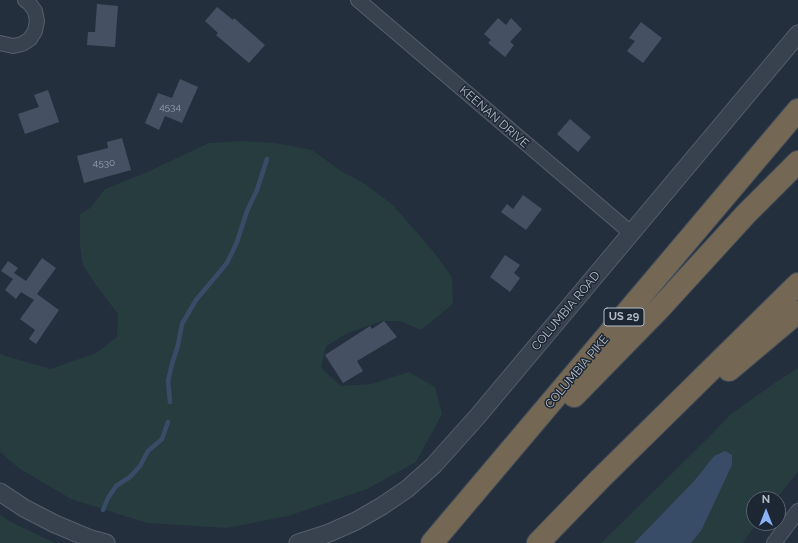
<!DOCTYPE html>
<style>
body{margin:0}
#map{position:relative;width:798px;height:543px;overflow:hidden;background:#242f3e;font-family:Raleway,sans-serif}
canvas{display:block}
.north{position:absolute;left:746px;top:491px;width:40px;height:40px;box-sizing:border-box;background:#1d2633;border:1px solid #59626f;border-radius:50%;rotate:0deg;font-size:11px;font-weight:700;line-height:16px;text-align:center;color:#b4bcc9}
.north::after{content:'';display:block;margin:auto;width:14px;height:18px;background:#8ab4f8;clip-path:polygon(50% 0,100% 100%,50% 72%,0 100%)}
</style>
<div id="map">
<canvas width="798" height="543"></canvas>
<div class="north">N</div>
</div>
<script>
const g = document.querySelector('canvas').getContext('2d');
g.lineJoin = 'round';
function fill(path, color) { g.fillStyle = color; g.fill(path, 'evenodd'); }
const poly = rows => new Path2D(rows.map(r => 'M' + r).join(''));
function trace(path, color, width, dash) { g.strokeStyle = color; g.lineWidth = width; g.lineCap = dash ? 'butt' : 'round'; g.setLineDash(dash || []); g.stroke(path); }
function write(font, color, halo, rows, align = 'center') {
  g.font = font + ' Raleway,sans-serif'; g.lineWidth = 3; g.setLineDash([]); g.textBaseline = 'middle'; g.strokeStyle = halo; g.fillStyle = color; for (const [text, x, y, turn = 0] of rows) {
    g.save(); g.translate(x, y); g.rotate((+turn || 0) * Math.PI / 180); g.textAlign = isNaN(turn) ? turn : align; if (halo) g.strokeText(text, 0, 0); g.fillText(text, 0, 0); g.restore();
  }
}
fill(poly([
 [241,141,275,143,312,150,341,171,365,184,393,205,432,250,452,277,453,304,421,330,400,321,382,321,348,333,326,346,321,368,341,386,371,384,409,372,435,387,442,414,416,462,367,489,288,516,227,528,147,523,71,499,20,469,0,452,0,353,2,355,51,369,96,353,117,337,118,314,96,285,83,265,80,245,80,214,90,208,105,189,145,173,209,143],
 [798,368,798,472,776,499,754,499,754,523,757,523,743,543,691,543,701,531,714,456,694,481,634,543,601,543,708,438,730,415,776,382],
 [0,514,9,521,55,543,0,543]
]), '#263c3f');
fill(poly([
 [725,451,732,455,732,465,701,531,691,543,634,543,694,481,714,456]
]), '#394c67');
trace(poly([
 [170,402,168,381,172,364,178,345,182,324,196,300,227,263,237,242,247,211,257,190,267,159],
 [103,510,108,498,116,486,130,477,140,466,148,451,162,439,168,422]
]), '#394c67', 4.5);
fill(poly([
 [97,4,118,6,115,47,87,45,88,32,95,32],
 [217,7,233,20,234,18,265,45,249,63,216,35,218,33,205,21],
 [498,18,506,25,511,18,522,29,510,42,514,45,505,57,488,43,491,40,484,34],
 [641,22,662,38,643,63,627,51,635,41,629,38],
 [180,79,198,87,182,123,165,116,159,130,145,123,158,93,172,98],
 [48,90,59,122,25,134,18,114,39,107,34,95],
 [570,119,591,137,578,152,557,134],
 [122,138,131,170,84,183,77,156,108,148,107,142],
 [523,195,542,209,526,230,501,212,507,204,513,209],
 [505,255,520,265,514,273,520,278,510,292,490,277],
 [42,258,56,268,37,294,59,310,36,344,29,339,35,330,20,319,34,300,21,292,16,299,5,290,13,279,1,271,8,261,18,268,14,273,26,281],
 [384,321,397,337,357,361,363,371,343,383,325,355,370,326,372,329]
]), '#455162');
const minor = poly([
 [358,0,631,233],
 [0,43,13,46,22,44,30,39,35,31,37,21,35,11,29,3,25,0],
 [774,543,798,511]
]);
const tertiary = poly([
 [0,492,24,508,55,524,91,539,106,543],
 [298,543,329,533,356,521,382,506,407,489,433,466,477,417,798,34]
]);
const motorway = poly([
 [729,370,798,312],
 [574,396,660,308,746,214,798,162],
 [432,543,798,110],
 [538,543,600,479,798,284]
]);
trace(minor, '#565f6c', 16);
trace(tertiary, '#565f6c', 19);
trace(motorway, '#434c59', 24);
trace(minor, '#38414e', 14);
trace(tertiary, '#38414e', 17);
trace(motorway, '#746855', 22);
write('10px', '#98a1af', null, [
 ["4534",170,107],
 ["4530",104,163]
]);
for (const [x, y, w] of [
 [624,317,40]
]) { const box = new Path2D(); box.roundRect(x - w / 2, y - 9, w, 18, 3); g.fillStyle = '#1d2633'; g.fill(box); trace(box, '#b4bcc9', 1); }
write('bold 11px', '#b4bcc9', null, [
 ["US 29",624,317]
]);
write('12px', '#b4bcc9', '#1d2633', [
 ["KEENAN DRIVE",494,117,41],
 ["COLUMBIA ROAD",566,311,-50],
 ["COLUMBIA PIKE",577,372,-50]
]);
</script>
